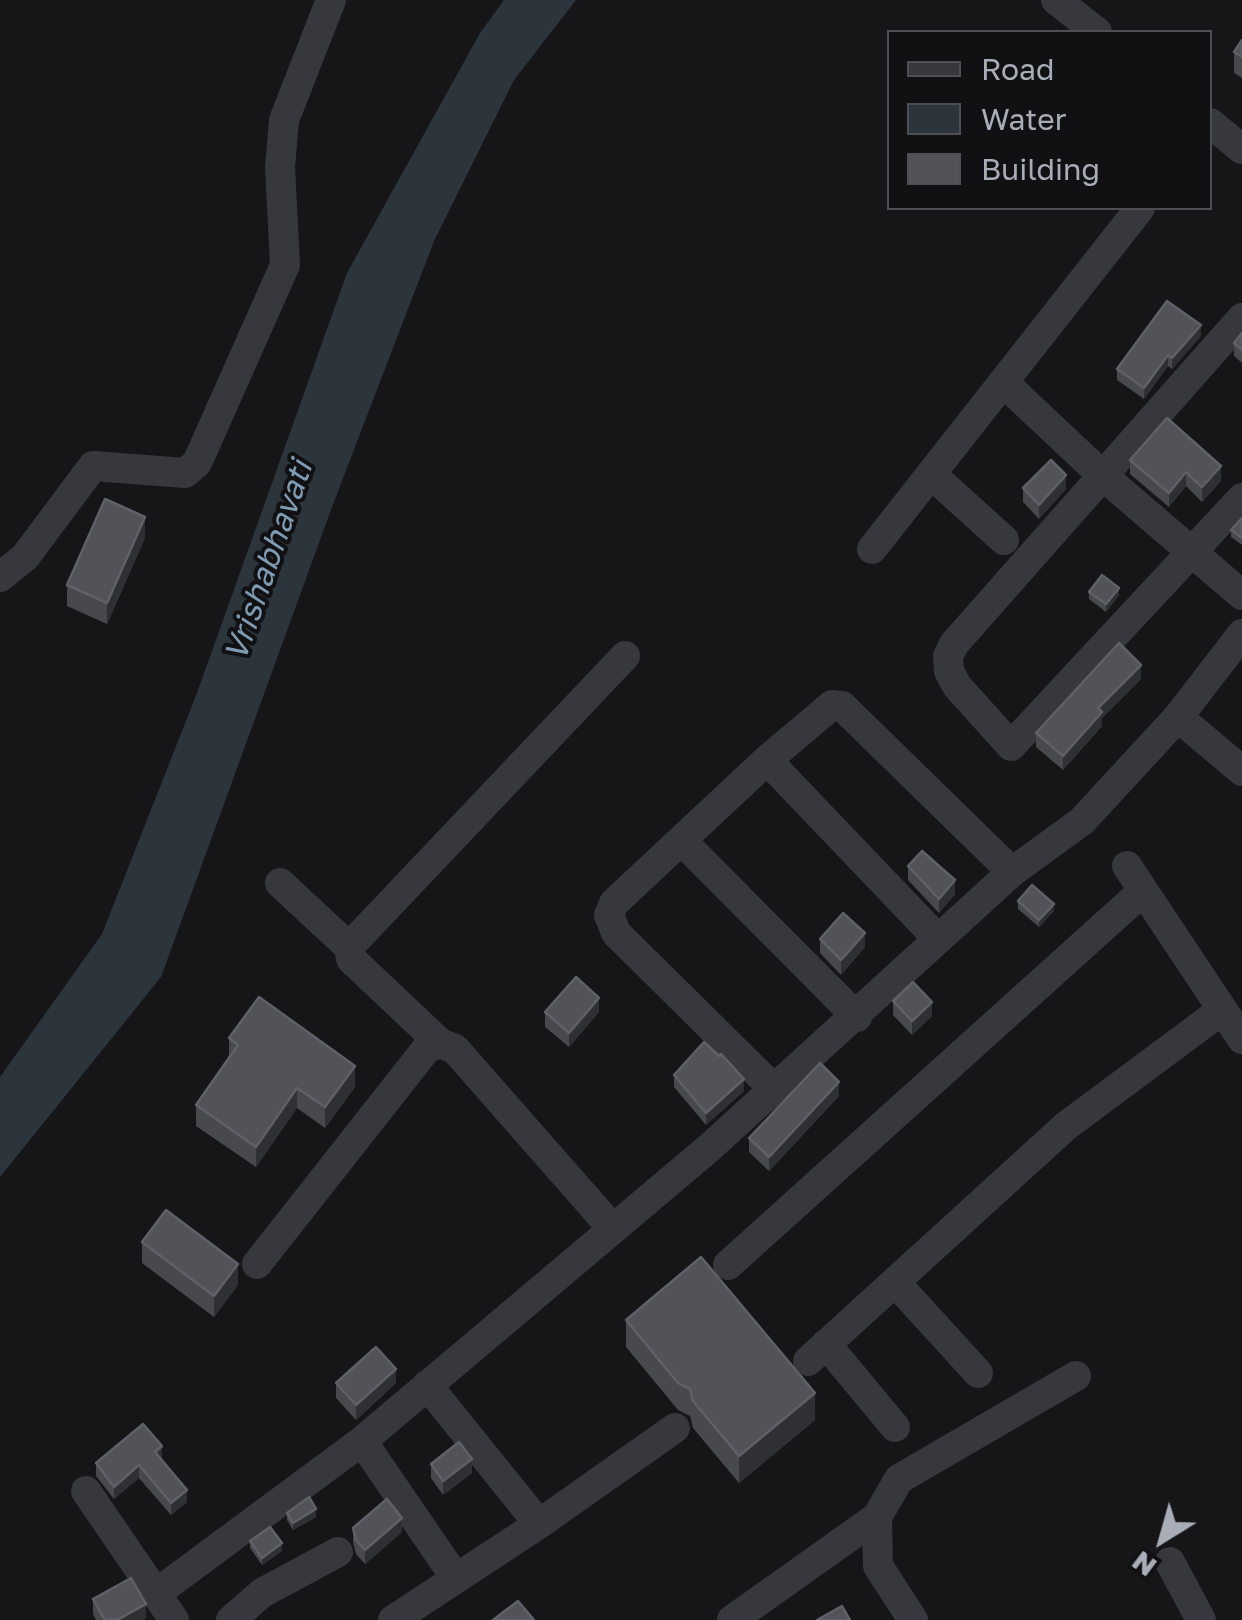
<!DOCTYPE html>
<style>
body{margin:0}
#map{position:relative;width:1242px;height:1620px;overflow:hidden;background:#161618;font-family:"Golos Text",sans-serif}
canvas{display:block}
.legend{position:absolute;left:887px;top:30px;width:325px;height:180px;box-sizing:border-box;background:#111113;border:2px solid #4d4f55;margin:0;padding:12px 18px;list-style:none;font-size:30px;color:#a8adb8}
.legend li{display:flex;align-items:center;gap:20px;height:50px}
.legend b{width:50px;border:2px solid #4d4f55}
.north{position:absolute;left:1112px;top:1490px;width:100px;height:100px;-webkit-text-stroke:8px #111113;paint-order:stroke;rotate:217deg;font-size:28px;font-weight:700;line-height:40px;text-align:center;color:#a8adb8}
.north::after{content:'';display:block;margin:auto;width:35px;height:45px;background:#a8adb8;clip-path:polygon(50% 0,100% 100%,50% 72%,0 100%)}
</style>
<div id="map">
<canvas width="1242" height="1620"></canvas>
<ul class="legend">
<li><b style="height:12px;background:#37383d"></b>Road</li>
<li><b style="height:28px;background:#2c353c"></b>Water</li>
<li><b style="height:28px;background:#525359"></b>Building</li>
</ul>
<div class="north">N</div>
</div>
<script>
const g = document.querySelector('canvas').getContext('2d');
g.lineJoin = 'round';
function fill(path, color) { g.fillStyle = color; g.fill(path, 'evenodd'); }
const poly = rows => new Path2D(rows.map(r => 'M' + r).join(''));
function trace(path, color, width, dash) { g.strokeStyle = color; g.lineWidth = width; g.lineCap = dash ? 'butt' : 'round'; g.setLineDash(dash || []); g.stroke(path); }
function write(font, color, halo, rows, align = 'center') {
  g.font = font + ' "Golos Text",sans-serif'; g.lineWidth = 8; g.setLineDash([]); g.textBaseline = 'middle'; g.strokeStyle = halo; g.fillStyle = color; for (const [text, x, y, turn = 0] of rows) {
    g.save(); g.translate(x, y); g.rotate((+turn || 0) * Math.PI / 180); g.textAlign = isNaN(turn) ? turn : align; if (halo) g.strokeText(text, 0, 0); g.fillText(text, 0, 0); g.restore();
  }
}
fill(poly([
 [504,0,576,0,514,80,434,241,332,507,161,977,0,1177,0,1077,102,934,197,693,347,273,480,33]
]), '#2c353c');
trace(poly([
 [1056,0,1097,32],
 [1210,123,1242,149],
 [1242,318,954,644,948,656,949,671,957,686,1011,746,1242,498],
 [1003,382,1102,475,1242,595],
 [931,474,1004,540],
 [872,549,1140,208],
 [0,577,25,557,93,466,185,473,197,463,285,265,280,167,284,120,331,0],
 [1178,717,1242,634],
 [767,760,938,939],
 [682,841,857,1017],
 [1127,866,1242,1039],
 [280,883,349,947],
 [440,1043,351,959,349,947,625,656],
 [774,1089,616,933,609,915,614,903,767,760,832,705,842,706,1012,872],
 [257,1264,427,1048,440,1043,455,1049,613,1229],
 [728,1265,1143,891],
 [895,1282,978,1373],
 [826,1344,895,1427],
 [808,1361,1066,1126,1222,1010],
 [427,1385,539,1524],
 [362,1441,455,1577],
 [86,1491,174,1620],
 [877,1517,878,1566,913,1620],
 [1170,1562,1201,1620],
 [158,1592,362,1441,709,1148,1012,872,1082,821,1178,717,1242,771],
 [231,1620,262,1593,338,1552],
 [393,1620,539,1524,675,1428],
 [732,1620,877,1517,899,1479,1076,1376]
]), '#37383d', 30);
fill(poly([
 [1242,40,1242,78,1234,73,1234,52],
 [1242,333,1242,363,1234,356,1234,343],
 [1201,336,1172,369,1168,366,1144,399,1117,380,1117,369],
 [1130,460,1221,481,1202,502,1186,486,1169,507,1130,474],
 [1023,488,1066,489,1039,519,1023,502],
 [1242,518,1242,545,1231,537,1231,530],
 [145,538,107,624,67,606,67,585],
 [1089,592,1119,595,1106,612,1089,599],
 [1141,679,1102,718,1102,726,1063,770,1036,747,1036,733],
 [908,866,955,894,939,913,908,880],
 [1018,901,1054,911,1039,927,1018,909],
 [820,939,865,947,841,975,820,953],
 [893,1001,932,1016,912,1035,893,1015],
 [545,1012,599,1012,569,1047,545,1027],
 [229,1038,355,1087,325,1128,297,1108,256,1167,196,1126,196,1105,229,1057],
 [719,1056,744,1091,706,1125,674,1087,674,1075],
 [839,1096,769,1171,749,1152,749,1138],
 [142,1242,238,1285,214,1317,142,1263],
 [626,1320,815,1420,739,1483,693,1428,690,1416,678,1410,626,1347],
 [336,1383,396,1383,356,1420,336,1398],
 [162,1458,161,1459,187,1502,171,1515,139,1478,114,1499,96,1476,96,1463],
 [431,1464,472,1473,443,1495,431,1478],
 [287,1513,316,1517,293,1530,287,1520],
 [353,1528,402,1532,365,1564,356,1554,353,1542],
 [250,1541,282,1551,262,1565,250,1548],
 [93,1599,146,1618,143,1620,96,1620,93,1614]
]), '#47494d');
fill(poly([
 [1201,325,1201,336,1172,369,1172,358],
 [1168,355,1168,366,1144,399,1144,388],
 [1221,466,1221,481,1202,502,1202,487],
 [1186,472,1186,486,1169,507,1169,493],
 [1066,475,1066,489,1039,519,1039,505],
 [145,517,145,538,107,624,107,603],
 [1119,588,1119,595,1106,612,1106,604],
 [1141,665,1141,679,1102,718,1102,726,1063,770,1063,756,1098,708],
 [955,880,955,894,939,913,939,899],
 [1054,904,1054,911,1039,927,1039,920],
 [865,933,865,947,841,975,841,960],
 [599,998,599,1012,569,1047,569,1033],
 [932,1002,932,1016,912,1035,912,1021],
 [355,1066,355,1087,325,1128,325,1107],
 [744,1079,744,1091,706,1125,706,1113],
 [839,1082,839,1096,769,1171,769,1157],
 [297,1088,297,1108,256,1167,256,1147],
 [238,1264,238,1285,214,1317,214,1296],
 [396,1369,396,1383,356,1420,356,1405],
 [815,1393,815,1420,739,1483,739,1456],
 [162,1446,162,1458,155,1464,155,1452],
 [472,1459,472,1473,443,1495,443,1481],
 [139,1465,139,1478,114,1499,114,1487],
 [187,1490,187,1502,171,1515,171,1503],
 [316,1509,316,1517,293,1530,293,1523],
 [402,1518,402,1532,365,1564,365,1550],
 [282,1543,282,1551,262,1565,262,1558],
 [146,1604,146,1618,143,1620,117,1620]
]), '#2f3033');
const building = poly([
 [1242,40,1242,57,1234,52,1242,40],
 [1167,301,1201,325,1172,358,1168,355,1144,388,1117,369,1167,301],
 [1242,333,1242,350,1234,343,1242,333],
 [1167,418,1221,466,1202,487,1186,472,1169,493,1130,460,1167,418],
 [1051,460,1066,475,1039,505,1023,488,1051,460],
 [105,499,145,517,107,603,67,585,105,499],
 [1242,518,1242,538,1231,530,1242,518],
 [1102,575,1119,588,1106,604,1089,592,1102,575],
 [1119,643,1141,665,1098,708,1102,712,1063,756,1036,733,1119,643],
 [922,851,955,880,939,899,908,866,922,851],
 [1032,885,1054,904,1039,920,1018,901,1032,885],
 [843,913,865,933,841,960,820,939,843,913],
 [576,977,599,998,569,1033,545,1012,576,977],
 [913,982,932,1002,912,1021,893,1001,913,982],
 [259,997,355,1066,325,1107,297,1088,256,1147,196,1105,238,1045,229,1038,259,997],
 [704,1042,719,1056,721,1054,744,1079,706,1113,674,1075,704,1042],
 [820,1063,839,1082,769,1157,749,1138,820,1063],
 [166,1210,238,1264,214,1296,142,1242,166,1210],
 [701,1257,815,1393,739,1456,693,1401,690,1389,678,1383,626,1320,701,1257],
 [376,1347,396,1369,356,1405,336,1383,376,1347],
 [143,1424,162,1446,155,1452,187,1490,171,1503,139,1465,114,1487,96,1463,143,1424],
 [459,1442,472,1459,443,1481,431,1464,459,1442],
 [309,1497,316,1509,293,1523,287,1513,309,1497],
 [387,1499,402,1518,365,1550,356,1540,353,1528,387,1499],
 [270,1527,282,1543,262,1558,250,1541,270,1527],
 [131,1578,146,1604,117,1620,105,1620,93,1599,131,1578],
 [518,1601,534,1620,493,1620,518,1601],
 [842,1606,850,1620,817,1620,842,1606]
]);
fill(building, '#525359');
trace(building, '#5f6168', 2.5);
write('italic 32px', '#7f9bb3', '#111113', [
 ["Vrishabhavati",269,561,-71]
]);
</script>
